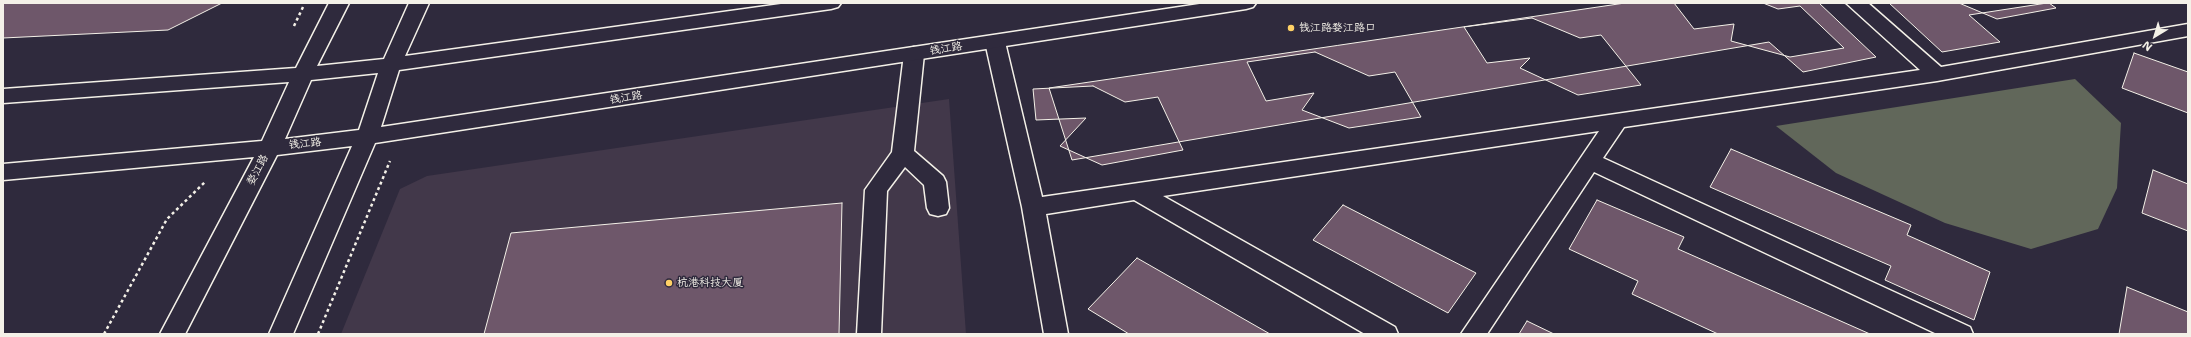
<!DOCTYPE html>
<meta charset="utf-8">
<style>
body{margin:0}
#map{position:relative;width:2191px;height:337px;overflow:hidden;background:#2f2a3d;font-family:"Shantell Sans",sans-serif}
canvas{display:block}
.frame{position:absolute;inset:0;border:4px solid #f4f1e8;pointer-events:none}
.north{position:absolute;left:2135px;top:16px;width:40px;height:40px;-webkit-text-stroke:3px #2f2a3d;paint-order:stroke;rotate:218deg;font-size:11px;font-weight:700;line-height:16px;text-align:center;color:#f4f1e8}
.north::after{content:'';display:block;margin:auto;width:14px;height:18px;background:#f4f1e8;clip-path:polygon(50% 0,100% 100%,50% 72%,0 100%)}
</style>
<div id="map">
<canvas width="2191" height="337"></canvas>
<div class="frame"></div>
<div class="north">N</div>
</div>
<script>
const g = document.querySelector('canvas').getContext('2d');
g.lineJoin = 'round';
function fill(path, color) { g.fillStyle = color; g.fill(path, 'evenodd'); }
const poly = rows => new Path2D(rows.map(r => 'M' + r).join(''));
function trace(path, color, width, dash) { g.strokeStyle = color; g.lineWidth = width; g.lineCap = dash ? 'butt' : 'round'; g.setLineDash(dash || []); g.stroke(path); }
function write(font, color, halo, rows, align = 'center') {
  g.font = font + ' "Shantell Sans","LXGW WenKai TC",sans-serif'; g.lineWidth = 3; g.setLineDash([]); g.textBaseline = 'middle'; g.strokeStyle = halo; g.fillStyle = color; for (const [text, x, y, turn = 0] of rows) {
    g.save(); g.translate(x, y); g.rotate((+turn || 0) * Math.PI / 180); g.textAlign = isNaN(turn) ? turn : align; if (halo) g.strokeText(text, 0, 0); g.fillText(text, 0, 0); g.restore();
  }
}
fill(poly([
 [949,99,966,334,341,334,400,189,427,176]
]), '#42384a');
fill(poly([
 [2075,79,2121,123,2117,188,2098,229,2031,249,1945,223,1836,173,1776,126]
]), '#61675a');
const building = poly([
 [3,3,222,3,168,30,3,38,3,3],
 [1625,3,1819,3,1876,57,1803,72,1769,42,1072,160,1049,88,1625,3],
 [1674,3,1763,3,1778,9,1800,6,1844,48,1790,57,1731,41,1734,24,1694,29,1674,3],
 [1889,3,2047,3,1969,15,2000,42,1942,52,1889,3],
 [1959,3,2049,3,2056,8,1997,19,1959,3],
 [1532,18,1580,38,1601,35,1641,85,1578,95,1520,68,1530,58,1487,63,1464,27,1532,18],
 [1315,52,1369,76,1395,72,1421,117,1349,128,1302,110,1314,93,1266,101,1247,62,1315,52],
 [2134,53,2188,72,2188,113,2122,88,2134,53],
 [1093,86,1125,102,1158,97,1183,150,1102,165,1060,146,1086,118,1036,120,1033,89,1093,86],
 [1731,149,1911,225,1907,235,1990,272,1974,320,1885,280,1891,266,1710,187,1731,149],
 [2153,170,2188,184,2188,231,2142,213,2153,170],
 [1597,200,1684,237,1678,249,1870,334,1718,334,1632,294,1638,281,1569,249,1597,200],
 [842,203,839,334,484,334,511,233,842,203],
 [1343,205,1476,273,1448,313,1313,240,1343,205],
 [1137,258,1270,334,1129,334,1088,309,1137,258],
 [2127,287,2188,312,2188,334,2119,334,2127,287],
 [1527,321,1554,334,1519,334,1527,321]
]);
fill(building, '#6e576a');
trace(building, '#f4f1e8', 1);
const minor = poly([
 [1846,3,1868,3,1941,67,2188,24,2188,36,1937,81,1624,127,1603,158,1970,327,1973,334,1937,334,1594,172,1487,334,1461,334,1599,131,1163,196,1395,327,1398,334,1365,334,1134,200,1046,214,1068,334,1044,334,1022,207,985,42,988,37,995,36,1002,37,1005,42,1042,197,1920,70,1846,3],
 [914,47,921,49,924,54,914,151,943,176,946,182,949,208,946,214,938,216,930,214,927,208,924,185,905,167,887,191,881,334,857,334,865,190,892,152,904,54,907,49,914,47]
]);
const major = poly([
 [329,3,349,3,317,66,384,59,409,3,429,3,405,56,788,3,841,3,838,7,831,9,399,70,381,127,1206,3,1256,3,1253,7,1246,9,375,143,293,334,269,334,352,146,277,155,185,334,160,334,254,157,3,180,3,164,262,141,289,82,3,103,3,89,296,68,329,3],
 [378,73,359,130,285,139,311,80,378,73]
]);
trace(minor, '#f4f1e8', 3);
trace(major, '#f4f1e8', 3);
trace(poly([
 [294,26,303,7],
 [104,334,167,219,206,181],
 [318,334,390,161]
]), '#f4f1e8', 2.5, [3, 3]);
fill(minor, '#2f2a3d');
fill(major, '#2f2a3d');
for (const [x, y, r, color] of [
 [1291,28,4,"#ffd166"],
 [669,283,4,"#ffd166"]
]) { const dot = new Path2D(); dot.arc(x, y, r, 0, 2 * Math.PI); g.fillStyle = color; g.fill(dot); trace(dot, '#2f2a3d', 1.5); }
write('11px', '#f4f1e8', '#2f2a3d', [
 ["钱江路婺江路口",1299,28],
 ["杭港科技大厦",677,283]
], 'left');
write('11px', '#f4f1e8', '#2f2a3d', [
 ["钱江路",946,49,-9],
 ["钱江路",626,98,-9],
 ["钱江路",305,144,-6],
 ["婺江路",258,170,-62]
]);
</script>
